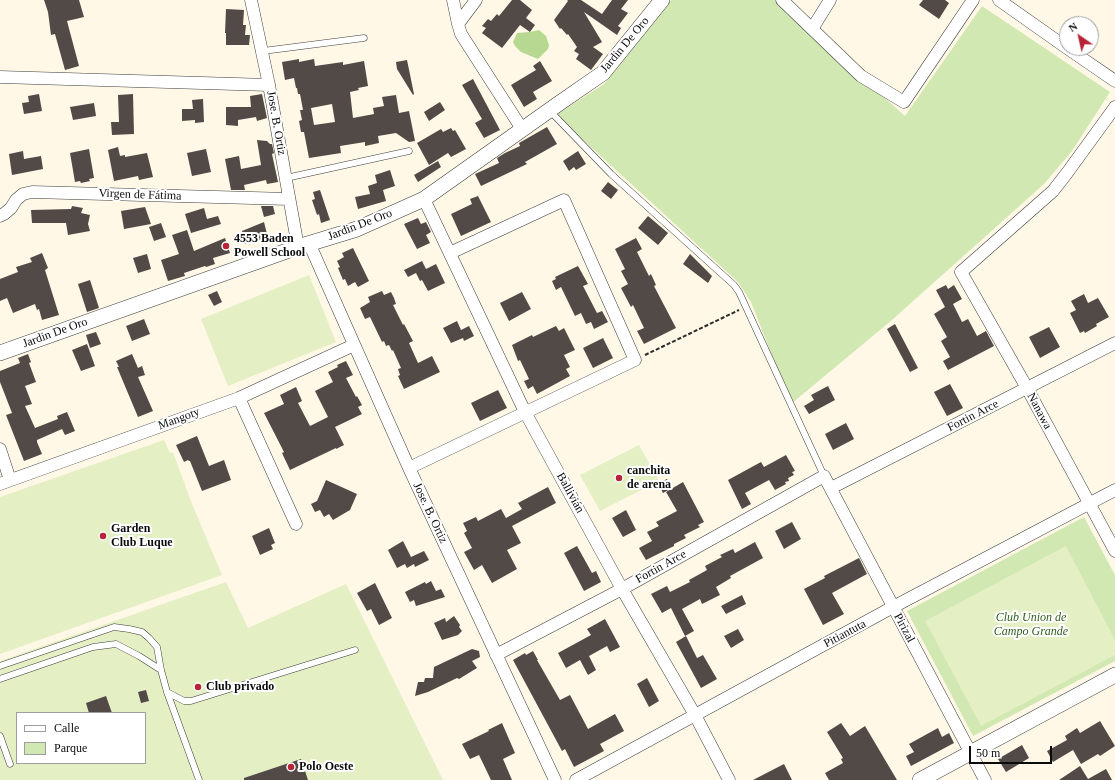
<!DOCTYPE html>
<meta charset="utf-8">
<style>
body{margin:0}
#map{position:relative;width:1115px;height:780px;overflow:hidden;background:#fff8e6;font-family:Georgia,serif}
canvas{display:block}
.legend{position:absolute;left:16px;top:712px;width:130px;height:52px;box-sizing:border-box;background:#fff;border:1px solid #9d9d9d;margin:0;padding:5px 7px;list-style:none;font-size:12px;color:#0a0a0a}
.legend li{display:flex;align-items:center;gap:8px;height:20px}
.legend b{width:20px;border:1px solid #9d9d9d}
.north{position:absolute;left:1059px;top:16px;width:40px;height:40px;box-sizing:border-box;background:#fff;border:1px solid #9d9d9d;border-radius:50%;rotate:326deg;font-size:11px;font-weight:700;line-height:16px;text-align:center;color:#0a0a0a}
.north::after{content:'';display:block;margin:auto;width:14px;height:18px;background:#b72438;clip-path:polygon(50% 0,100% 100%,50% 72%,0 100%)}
.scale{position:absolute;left:969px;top:746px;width:83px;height:18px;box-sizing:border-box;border:2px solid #0a0a0a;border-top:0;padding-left:5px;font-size:12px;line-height:14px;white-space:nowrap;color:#0a0a0a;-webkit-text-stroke:3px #fff;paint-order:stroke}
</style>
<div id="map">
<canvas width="1115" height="780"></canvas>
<ul class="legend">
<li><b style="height:5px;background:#fff"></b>Calle</li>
<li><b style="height:11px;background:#d2e8b2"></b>Parque</li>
</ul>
<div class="north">N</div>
<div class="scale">50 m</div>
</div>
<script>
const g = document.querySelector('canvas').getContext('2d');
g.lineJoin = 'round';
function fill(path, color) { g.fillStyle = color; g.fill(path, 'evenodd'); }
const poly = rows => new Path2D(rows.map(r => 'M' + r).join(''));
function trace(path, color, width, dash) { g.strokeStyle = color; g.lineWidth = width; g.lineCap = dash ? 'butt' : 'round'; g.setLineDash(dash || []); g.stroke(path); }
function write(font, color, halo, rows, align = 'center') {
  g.font = font + ' Georgia,serif'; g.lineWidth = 4; g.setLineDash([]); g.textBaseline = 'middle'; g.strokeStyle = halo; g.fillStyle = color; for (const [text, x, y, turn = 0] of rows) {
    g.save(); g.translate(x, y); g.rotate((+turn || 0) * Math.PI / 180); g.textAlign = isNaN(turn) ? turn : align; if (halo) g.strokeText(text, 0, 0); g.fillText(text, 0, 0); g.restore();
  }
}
fill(poly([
 [671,0,775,0,905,116,982,6,1110,92,1072,151,1044,184,892,320,791,404,751,302,738,282,556,115,604,84],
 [1084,517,1115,575,1115,661,973,736,907,611]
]), '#d2e8b2');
fill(poly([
 [539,30,546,36,549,45,548,49,538,59,521,52,515,46,513,42,517,33,530,32]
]), '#b7d891');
fill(poly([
 [309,275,336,342,228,386,201,319],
 [164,440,170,453,173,452,192,504,222,575,0,654,0,497],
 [639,445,659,481,600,511,580,475],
 [1066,546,1115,640,1115,655,981,726,925,621],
 [226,582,248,628,346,584,443,780,0,780,0,661],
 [17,713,145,713,145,763,17,763]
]), '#e4efc3');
fill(poly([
 [44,0,79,0,84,17,67,21,79,66,65,70,55,34,51,35,48,12],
 [512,0,520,0,532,10,526,18,535,25,530,32,520,25,502,48,482,33,486,28,482,26,488,19,491,21,497,14,499,16],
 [567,0,581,0,602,14,612,0,628,0,621,9,628,13,618,26,621,28,617,35,584,12,602,42,593,47,603,54,591,70,576,59,579,54,574,51,577,47,568,34,567,35,561,28,560,29,554,20,568,1],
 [923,0,945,0,949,3,939,19,919,5],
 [226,9,244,10,243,25,246,25,245,35,250,35,249,45,226,45,226,33,225,33],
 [299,59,299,62,314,59,315,66,343,62,343,65,364,61,368,86,358,88,359,90,350,92,353,118,374,114,373,108,384,106,382,97,396,95,399,113,409,111,415,141,409,142,396,133,378,136,379,143,365,146,365,142,340,146,341,153,309,158,304,132,301,132,299,121,302,120,300,110,303,110,300,94,298,94,297,88,296,88,294,78,285,80,282,62],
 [332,104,335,122,314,125,311,108],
 [407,60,414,94,413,95,397,69,396,62],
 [540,61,552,81,533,92,537,99,524,107,511,85,536,70,533,66],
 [473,79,500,130,484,138,475,123,482,119,462,85],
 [39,94,42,111,24,114,22,103,29,102,28,96],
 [133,94,134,134,112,135,111,122,119,122,118,95],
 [262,94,267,118,257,121,256,117,238,120,238,126,226,125,226,107,251,107,250,96],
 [203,99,204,122,195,123,195,120,182,121,182,109,193,109,192,100],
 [440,102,445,110,429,121,424,112],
 [94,103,96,116,73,120,70,107],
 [547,127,557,144,525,162,527,164,481,186,475,174,499,163,497,158,505,153,520,146,519,143],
 [451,128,453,131,455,130,466,149,451,157,448,153,429,165,417,143,441,129,443,132],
 [257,140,267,141,270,144,272,144,274,153,272,154,278,182,267,184,266,180,244,185,245,190,231,190,225,159,239,156,241,169,261,165],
 [118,147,120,156,125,155,125,157,147,153,153,177,139,180,138,176,114,181,108,150],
 [89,149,94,178,89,179,90,181,81,183,80,181,75,182,70,153],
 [206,149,211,172,192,176,187,153],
 [23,151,24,159,41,156,43,169,12,175,9,154],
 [578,151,586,164,576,170,574,167,569,171,563,161],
 [438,161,441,167,418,182,414,175],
 [390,170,395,186,383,190,386,201,358,209,355,197,370,194,368,186,377,183,375,175],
 [608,182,618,190,611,199,601,191],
 [320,190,330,220,321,223,319,214,317,215,312,200,315,199,313,192],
 [478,196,491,222,461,236,451,214,472,204,470,199],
 [72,206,83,208,81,213,90,215,88,224,90,231,68,235,66,223,32,223,31,210,71,209],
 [261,206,273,206,275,214,264,217],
 [145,207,151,224,124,229,121,211],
 [204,208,207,219,218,216,221,224,191,233,185,214],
 [648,216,668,233,658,245,638,228],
 [418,218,421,224,426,222,431,232,426,235,430,243,417,249,404,224],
 [264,222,268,238,245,244,242,231],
 [161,223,166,237,154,241,149,227],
 [187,230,194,251,225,238,230,253,213,258,215,264,206,267,205,266,184,273,185,276,168,281,161,260,179,254,172,235],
 [636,238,642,249,637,252,649,276,651,274,656,285,654,286,676,328,644,344,637,331,644,328,633,305,631,307,621,288,628,284,621,271,625,269,615,249],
 [353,248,369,281,358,287,355,282,348,286,345,279,343,280,338,268,340,267,337,261,344,257,342,253],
 [42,253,48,268,45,270,59,315,42,320,39,309,37,310,35,304,13,313,7,298,0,301,0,279,18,272,16,267,32,262,30,258],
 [147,254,151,269,138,273,133,258],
 [690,254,712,276,708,283,683,264],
 [422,261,426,269,436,264,445,283,428,291,422,280,420,281,416,273,408,277,404,270],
 [578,266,588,284,583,286,597,313,602,311,608,322,594,329,591,322,586,324,581,313,575,316,561,287,556,290,552,281,556,279,555,277],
 [90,280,99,308,87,312,78,284],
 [946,285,948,289,954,285,962,299,953,304,962,322,968,319,977,336,986,331,994,346,948,370,943,361,950,357,941,341,947,337,934,314,945,307,936,290],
 [217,291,222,302,214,306,208,295],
 [382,291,384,295,391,292,394,298,396,304,393,305,403,325,404,324,413,341,409,343,418,363,432,356,440,372,404,389,398,376,400,375,398,369,401,368,393,350,392,351,389,345,386,346,384,341,382,342,370,317,365,319,360,308,370,302,368,297],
 [522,292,531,309,509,321,500,303],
 [1084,294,1088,303,1098,298,1109,317,1096,324,1097,326,1085,333,1084,331,1080,333,1070,313,1076,310,1071,301],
 [144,319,150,334,132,341,126,326],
 [457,321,461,330,469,326,474,336,464,341,463,338,451,343,443,328],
 [895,324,918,368,910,372,887,329],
 [556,326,559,331,564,328,575,350,564,355,570,367,566,369,570,376,537,394,533,386,528,389,524,381,529,379,520,360,518,361,512,345,532,335,533,337],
 [1049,327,1060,347,1040,358,1029,337],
 [96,332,101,344,90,348,86,335],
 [603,338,613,358,593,368,583,348],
 [87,344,95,366,81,371,72,350],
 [28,354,31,362,29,363,36,382,25,386,32,404,25,406,35,428,58,419,57,416,67,412,75,431,65,435,62,429,37,440,37,442,42,454,24,461,6,415,12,413,0,382,0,371,20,363,18,358],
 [132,354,138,368,142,366,145,375,138,377,153,411,138,417,117,367,119,367,116,361],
 [346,361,353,375,346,378,356,397,357,396,362,405,358,407,362,414,335,427,344,445,336,449,336,448,290,470,282,453,284,452,264,413,284,404,280,395,296,387,302,401,298,403,310,426,328,417,315,391,333,382,328,372,338,367,337,365],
 [950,384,963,408,947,416,934,392],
 [828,386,835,400,809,414,804,406,814,400,811,395],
 [498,390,507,408,480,421,471,403],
 [846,423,854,439,833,450,825,434],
 [197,436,209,466,224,460,231,480,202,491,190,461,189,461,188,460,184,462,176,445],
 [786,455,795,471,792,472,794,475,788,478,789,481,785,482,786,484,775,490,769,480,745,493,751,504,742,509,728,480,761,462,764,467],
 [667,479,672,488,663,493,658,483],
 [326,480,357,494,350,510,333,520,329,514,324,517,320,510,315,512,311,504,317,501],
 [683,482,704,522,698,525,700,527,684,535,686,538,674,544,674,546,646,560,639,548,652,541,647,532,659,526,656,522,677,511,666,492],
 [548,487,556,503,512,526,521,543,507,550,517,569,492,583,482,565,474,570,464,552,472,548,464,533,467,531,463,523,476,517,478,521,501,509,506,518,522,509,518,503],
 [626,510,636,530,623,537,612,518],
 [792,522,801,539,784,549,775,531],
 [269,528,275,543,271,545,273,549,260,555,252,536],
 [403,541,411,557,424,551,429,560,415,567,414,564,407,568,405,564,397,568,388,550],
 [755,542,763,558,730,576,731,578,716,587,720,595,702,604,700,599,682,609,694,631,685,636,671,608,662,613,651,594,667,586,670,592,690,582,689,580,707,570,705,566,722,557,720,555,733,549,735,553],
 [577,546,592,573,596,571,601,582,584,591,564,553],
 [859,558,867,574,832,593,844,614,823,625,804,589,825,578,824,576],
 [431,581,436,591,441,589,445,597,416,606,414,600,410,602,405,592,425,582,426,584],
 [375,583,392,618,379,625,371,609,367,611,357,593],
 [742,595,746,604,726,614,721,606],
 [454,616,460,625,459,627,462,631,458,635,442,640,434,623,445,618,446,622],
 [605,619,620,647,610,652,607,646,589,656,596,670,588,675,580,660,566,668,558,653,591,635,587,629],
 [738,629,744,640,731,648,724,636],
 [686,636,697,658,703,655,717,679,701,688,676,642],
 [472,649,479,651,480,657,472,661,477,668,459,679,457,678,428,692,415,696,418,682,424,682,425,678,433,678,434,667],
 [533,651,538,660,537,660,560,700,570,695,588,729,615,714,624,731,600,744,604,751,574,767,565,749,562,751,513,660,525,653,526,655],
 [647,678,659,701,649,707,637,684],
 [146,690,149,701,141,703,138,692],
 [106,696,112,713,89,713,86,703],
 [1100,721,1115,746,1100,756,1098,754,1081,764,1073,750,1053,762,1047,751,1067,740,1065,736,1077,728,1080,733],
 [502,723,515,753,503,759,512,780,491,780,479,755,470,759,462,744,489,731,488,730],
 [841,723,850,736,865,726,897,780,829,780,825,773,843,763,841,759,843,758,827,732],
 [938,728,942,737,949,733,954,743,911,766,906,756,914,752,909,744],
 [1022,745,1029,758,1006,772,998,759],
 [301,759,308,780,244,780,244,778],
 [784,764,792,780,753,780],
 [1080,766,1088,779,1106,769,1112,780,1059,780]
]), '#524a46');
const service = poly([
 [263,51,364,38],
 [549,110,611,174,734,285,739,292,824,476],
 [286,178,409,151],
 [0,666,114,627,129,629,142,632,149,638,157,647,161,670,139,656,116,644,93,647,0,679],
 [161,670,167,692,199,780],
 [167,692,184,701,191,701,355,650],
 [0,736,10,764]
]);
const minor = poly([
 [251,0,269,85,298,247],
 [453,0,458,24,461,34,522,129],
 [782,0,861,76,904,102,973,0],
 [999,0,1067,48],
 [458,24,476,0],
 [812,29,830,0],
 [1067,48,1115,81],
 [0,77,269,85],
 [1115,107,1067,173,1053,191,961,272,1027,388,1115,551],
 [424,199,525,412,622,589,695,715,729,780],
 [0,216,4,214,11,208,16,200,23,194,32,192,289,199],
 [309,243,409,468,555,780],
 [239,398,296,524],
 [0,449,10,480],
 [409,468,635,360,564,200,450,253],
 [0,484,239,398,354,345],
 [831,488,1115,343],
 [496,655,622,589,824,476,985,780],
 [576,780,893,607,1115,490]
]);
const tertiary = poly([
 [0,353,298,247,357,229,424,199,561,102,603,73,662,0],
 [920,780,1115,675]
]);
trace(service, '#3d3d3d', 7);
trace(minor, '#3d3d3d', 13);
trace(tertiary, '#3d3d3d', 16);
trace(poly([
 [645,355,739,310]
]), '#2c2c2c', 2, [4, 2]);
trace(service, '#fff', 6);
trace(minor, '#fff', 12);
trace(tertiary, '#fff', 15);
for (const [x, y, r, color] of [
 [226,246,4,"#b72438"],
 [619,478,4,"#b72438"],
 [103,536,4,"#b72438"],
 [198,687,4,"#b72438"],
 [291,767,4,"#b72438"]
]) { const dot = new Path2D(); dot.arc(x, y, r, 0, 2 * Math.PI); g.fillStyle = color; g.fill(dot); trace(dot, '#fff', 1.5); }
write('12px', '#0a0a0a', '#fff', [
 ["Jardin De Oro",625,45,-50],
 ["Jose. B. Ortiz",276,123,80],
 ["Virgen de Fátima",140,195,2],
 ["Jardin De Oro",360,225,-21],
 ["Jardin De Oro",55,333,-20],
 ["Nanawa",1039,411,62],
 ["Fortin Arce",973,416,-27],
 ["Mangoty",179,419,-20],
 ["Ballivián",570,493,61],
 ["Jose. B. Ortiz",430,513,65],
 ["Fortin Arce",661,567,-29],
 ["Pirizal",904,628,62],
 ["Pitiantuta",845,634,-28]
]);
write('bold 12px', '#0a0a0a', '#fff', [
 ["4553 Baden",234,239],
 ["Powell School",234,253],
 ["canchita",627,471],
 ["de arena",627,485],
 ["Garden",111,529],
 ["Club Luque",111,543],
 ["Club privado",206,687],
 ["Polo Oeste",299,767]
], 'left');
write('italic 12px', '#305f1c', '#fff', [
 ["Club Union de",1031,618],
 ["Campo Grande",1031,632]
]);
</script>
